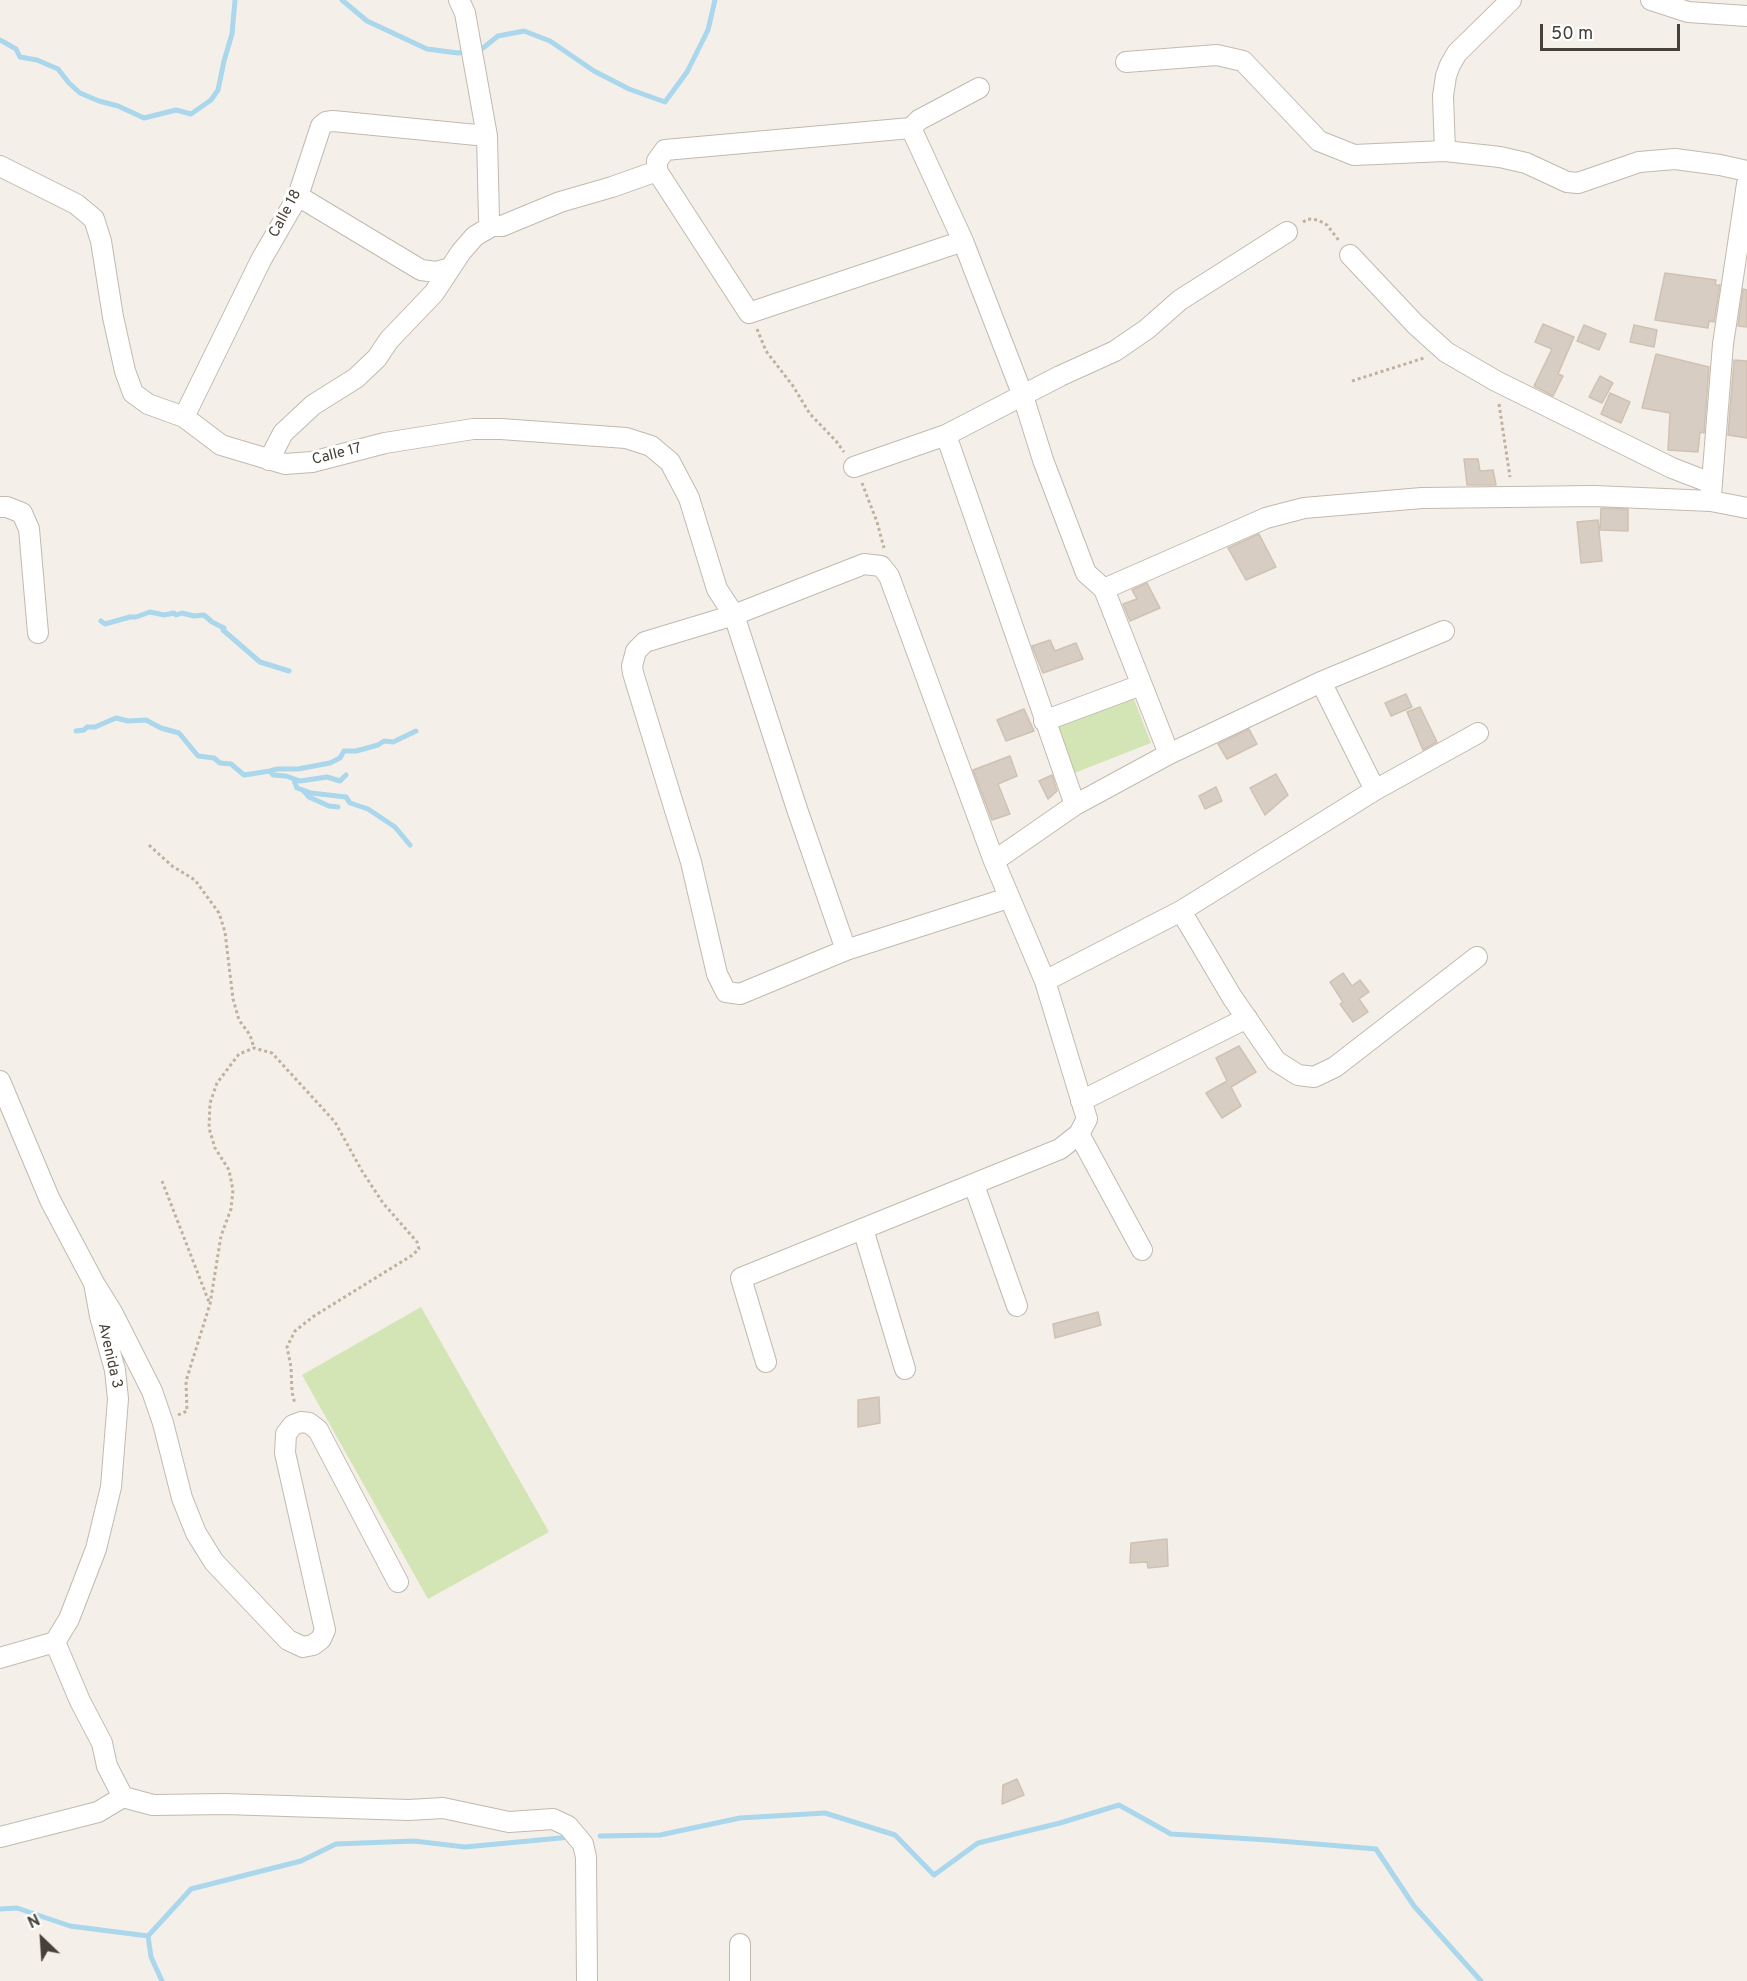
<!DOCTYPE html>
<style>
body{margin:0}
#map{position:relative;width:1747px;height:1981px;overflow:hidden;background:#f4f0e9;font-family:Overpass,sans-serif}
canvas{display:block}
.north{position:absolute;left:12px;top:1909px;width:60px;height:60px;-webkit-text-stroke:4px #fff;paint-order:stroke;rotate:335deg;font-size:16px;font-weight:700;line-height:24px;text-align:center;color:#474038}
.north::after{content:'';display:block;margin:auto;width:21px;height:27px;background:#474038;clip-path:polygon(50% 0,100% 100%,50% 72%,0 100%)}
.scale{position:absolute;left:1540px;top:24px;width:140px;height:27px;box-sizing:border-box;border:3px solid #474038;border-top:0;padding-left:8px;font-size:18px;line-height:21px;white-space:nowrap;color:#474038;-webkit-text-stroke:4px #fff;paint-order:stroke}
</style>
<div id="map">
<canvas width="1747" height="1981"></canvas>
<div class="north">N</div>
<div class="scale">50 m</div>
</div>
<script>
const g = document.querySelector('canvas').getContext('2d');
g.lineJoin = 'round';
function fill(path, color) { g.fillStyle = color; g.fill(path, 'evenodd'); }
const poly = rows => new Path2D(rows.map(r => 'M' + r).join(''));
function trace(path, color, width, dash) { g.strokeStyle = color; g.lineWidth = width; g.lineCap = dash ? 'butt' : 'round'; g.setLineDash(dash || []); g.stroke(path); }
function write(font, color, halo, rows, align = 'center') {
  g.font = font + ' Overpass,sans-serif'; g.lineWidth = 6; g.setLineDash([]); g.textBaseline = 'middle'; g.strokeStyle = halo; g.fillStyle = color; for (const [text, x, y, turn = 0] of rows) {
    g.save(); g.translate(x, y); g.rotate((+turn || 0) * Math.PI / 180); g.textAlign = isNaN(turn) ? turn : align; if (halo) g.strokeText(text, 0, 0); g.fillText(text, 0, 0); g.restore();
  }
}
fill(poly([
 [1132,694,1151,743,1072,774,1053,725],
 [421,1307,549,1532,428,1599,302,1375]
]), '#d4e5b5');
trace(poly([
 [342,0,367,21,427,49,458,53,483,48,498,36,524,31,550,41,594,71,629,89,665,102,687,72,708,30,715,0],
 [0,40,16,49,20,57,37,60,58,69,69,83,80,93,99,101,118,106,144,118,176,110,191,114,211,100,218,90,224,61,232,34,235,0],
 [101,621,105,624,130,617,136,617,150,612,164,615,174,613,176,615,182,613,194,616,204,615,212,622,224,628,223,630,260,662,289,671],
 [76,731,84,730,87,727,95,727,116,718,128,721,146,720,161,728,179,733,198,756,214,758,220,763,231,764,244,775,270,771,273,775,286,776,300,781,327,777,340,781,346,775],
 [270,771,277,769,298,769,330,763,340,758,344,751,356,751,378,745,384,741,393,742,416,731],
 [294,780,297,788,303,790,309,797,329,806,338,807],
 [303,790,311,793,346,797,350,803,368,809,395,827,410,845],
 [600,1836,660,1835,740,1818,825,1813,895,1835,934,1875,978,1843,1060,1823,1119,1805,1171,1834,1268,1840,1376,1849,1414,1906,1481,1981],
 [0,1909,17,1908,70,1926,148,1936,191,1889,301,1861,336,1844,414,1841,465,1847,571,1837],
 [148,1936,151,1957,162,1981]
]), '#aad7ec', 5);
const building = poly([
 [1665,273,1716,280,1715,285,1720,285,1714,322,1709,321,1708,328,1655,320,1665,273],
 [1743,289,1747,290,1747,327,1738,326,1743,289],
 [1543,324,1574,337,1558,374,1563,376,1553,396,1534,386,1552,349,1535,342,1543,324],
 [1584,325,1606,334,1599,350,1577,341,1584,325],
 [1634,325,1657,330,1654,347,1630,342,1634,325],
 [1656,354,1709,367,1704,433,1700,432,1698,452,1668,450,1670,413,1642,408,1656,354],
 [1734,360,1747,361,1747,438,1728,435,1734,360],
 [1600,376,1613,383,1602,403,1589,397,1600,376],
 [1610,393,1630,402,1621,423,1601,414,1610,393],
 [1464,459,1478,459,1480,471,1493,470,1496,485,1467,485,1464,459],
 [1601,508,1628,509,1628,531,1600,530,1601,508],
 [1598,520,1602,561,1581,563,1577,522,1598,520],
 [1259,534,1276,567,1246,580,1228,548,1259,534],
 [1147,583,1160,608,1130,621,1123,604,1137,599,1132,590,1147,583],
 [1050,640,1055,651,1076,643,1083,659,1043,673,1032,646,1050,640],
 [1406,694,1412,707,1391,716,1385,703,1406,694],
 [1420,707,1437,742,1423,750,1407,712,1420,707],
 [1024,709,1034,731,1006,741,997,720,1024,709],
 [1249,729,1257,744,1227,759,1218,744,1249,729],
 [1010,756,1017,776,998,784,1010,814,992,820,973,770,1010,756],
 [1276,774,1288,795,1265,815,1250,788,1276,774],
 [1052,775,1057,791,1048,799,1039,781,1052,775],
 [1216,787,1222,801,1205,809,1199,796,1216,787],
 [1343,973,1352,986,1360,980,1369,992,1359,999,1368,1012,1353,1022,1340,1004,1343,1002,1330,982,1343,973],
 [1239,1046,1256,1072,1231,1087,1241,1106,1222,1118,1206,1093,1227,1081,1216,1058,1239,1046],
 [1098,1312,1101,1325,1055,1338,1053,1324,1098,1312],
 [879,1397,880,1423,858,1427,858,1400,879,1397],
 [1167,1539,1168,1566,1148,1568,1147,1562,1130,1563,1131,1543,1167,1539],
 [1017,1779,1024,1795,1002,1804,1003,1785,1017,1779]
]);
fill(building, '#d8cdc2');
trace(building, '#cfc2b3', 1.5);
const minor = poly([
 [459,0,465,13,487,136,489,219,492,226],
 [1651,0,1688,12,1747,16],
 [1126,62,1217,55,1243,61,1319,141,1354,155,1445,151,1500,157,1526,163,1567,182,1578,183,1639,162,1675,159,1720,165,1747,171],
 [911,128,963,241,1023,396,1043,460,1086,573,1104,589,1169,754],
 [1445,151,1443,96,1446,76,1450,65,1457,53,1511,0],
 [0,166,76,204,94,219,101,241,113,317,125,371,133,393,148,404,184,417,221,445,285,464,312,462,385,443,473,429,501,429,626,438,651,446,670,462,689,498,717,589,734,615,797,809,846,950],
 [298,196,421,270,436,272,450,268],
 [963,241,749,313,657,171,657,161,665,150,911,128,919,120,979,88],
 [1350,255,1415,324,1446,352,1496,381,1672,468,1711,483],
 [184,417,261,260,298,196,321,126,326,122,333,121,487,136],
 [946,435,1075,805],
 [269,460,283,433,313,405,356,378,377,358,389,340,434,293,461,252,475,236,492,226,502,226,560,202,612,187,657,171],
 [854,467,946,435,1060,376,1115,351,1147,329,1180,300,1287,232],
 [1711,495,1723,344,1747,184],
 [0,507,7,507,22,513,29,529,38,633],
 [1104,589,1266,518,1304,508,1422,498,1595,496,1711,501,1747,508],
 [1321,682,1375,790],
 [1044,721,1141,685],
 [994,861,1075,805,1169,754,1321,682,1444,631],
 [1181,911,1232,997,1276,1061,1298,1075,1314,1077,1335,1067,1477,957],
 [1045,981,1181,911,1375,790,1478,733],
 [0,1081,50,1200,94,1283,100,1316,115,1370,118,1399,111,1487,96,1549,69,1619,55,1642],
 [1081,1101,1247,1018],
 [1079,1134,1142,1250],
 [974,1185,1017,1306],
 [863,1229,905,1369],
 [94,1283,112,1312,152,1391,163,1423,182,1498,196,1533,214,1562,288,1640,303,1647,313,1645,321,1639,325,1630,285,1453,286,1434,293,1425,301,1422,309,1423,318,1430,398,1582],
 [766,1362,741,1278,1060,1149,1079,1134,1087,1119,1045,981,994,861,889,576,881,566,864,564,734,615,645,642,636,651,632,666,633,673,691,862,717,974,726,992,740,994,846,950,1008,898],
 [55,1642,80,1701,102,1743,107,1766,123,1797],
 [0,1658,55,1642],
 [0,1837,98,1812,123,1797,153,1805,225,1804,409,1810,443,1808,509,1822,553,1819,568,1826,583,1844,586,1857,587,1981],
 [740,1944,740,1981]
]);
trace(minor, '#c2b9af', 22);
trace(poly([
 [1303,222,1308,219,1318,220,1327,225,1340,242],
 [757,329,766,351,793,386,810,414,836,441,844,452],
 [1352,381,1424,358],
 [1499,404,1510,477],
 [862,483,877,522,884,548],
 [149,845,172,866,195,880,219,913,225,932,233,999,239,1020,250,1035,254,1048],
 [162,1181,209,1302],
 [178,1415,187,1411,186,1381,210,1304,221,1236,231,1209,233,1190,229,1170,215,1148,209,1128,210,1103,217,1083,239,1054,254,1048,272,1053,335,1122,362,1171,383,1203,417,1242,419,1249,411,1256,314,1316,295,1331,287,1347,291,1367,292,1392,295,1404]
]), '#c0b19f', 3, [3, 3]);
trace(minor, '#fff', 20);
write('15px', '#474038', '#fff', [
 ["Calle 18",286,214,-62],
 ["Calle 17",337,455,-14],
 ["Avenida 3",109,1356,77]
]);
</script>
